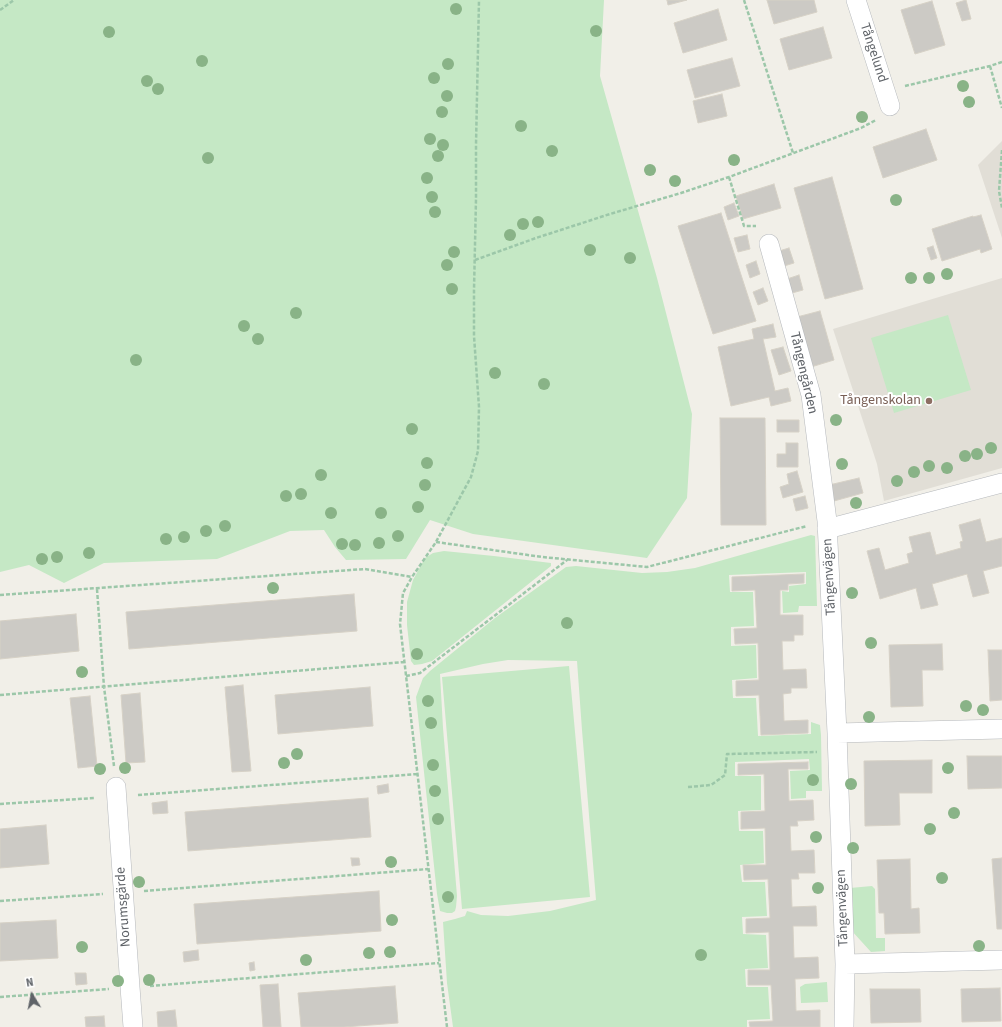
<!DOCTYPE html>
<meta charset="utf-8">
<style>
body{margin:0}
#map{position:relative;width:1002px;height:1027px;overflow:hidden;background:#f1efe8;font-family:"Source Sans 3",sans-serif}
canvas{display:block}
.north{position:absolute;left:12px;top:975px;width:40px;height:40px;-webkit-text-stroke:3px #fff;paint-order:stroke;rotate:350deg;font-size:11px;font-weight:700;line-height:16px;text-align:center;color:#5f6368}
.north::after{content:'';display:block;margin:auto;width:14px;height:18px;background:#5f6368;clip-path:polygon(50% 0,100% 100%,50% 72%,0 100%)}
</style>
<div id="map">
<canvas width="1002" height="1027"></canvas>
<div class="north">N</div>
</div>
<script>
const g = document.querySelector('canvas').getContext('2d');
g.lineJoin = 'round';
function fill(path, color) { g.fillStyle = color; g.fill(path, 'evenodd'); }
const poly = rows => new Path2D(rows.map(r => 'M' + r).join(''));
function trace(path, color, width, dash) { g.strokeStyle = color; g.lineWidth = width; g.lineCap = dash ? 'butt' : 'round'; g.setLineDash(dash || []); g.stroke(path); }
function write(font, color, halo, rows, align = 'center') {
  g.font = font + ' "Source Sans 3",sans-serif'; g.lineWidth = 4; g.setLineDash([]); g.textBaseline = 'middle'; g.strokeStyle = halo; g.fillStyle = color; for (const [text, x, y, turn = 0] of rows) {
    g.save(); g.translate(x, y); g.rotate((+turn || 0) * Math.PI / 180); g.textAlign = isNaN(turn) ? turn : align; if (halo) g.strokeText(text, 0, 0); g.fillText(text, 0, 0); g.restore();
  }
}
fill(poly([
 [1002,141,1002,238,978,165],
 [1002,278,1002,468,884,501,877,464,833,329]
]), '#e1ded6');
fill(poly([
 [0,0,604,0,600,76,657,278,692,414,687,498,647,558,473,534,430,520,406,559,346,560,335,547,324,530,290,531,217,559,104,563,64,583,29,565,0,572],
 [948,315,971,390,894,413,871,338],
 [811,535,815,536,817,606,799,606,798,612,783,613,782,591,789,592,789,586,806,584,806,572,729,575,730,592,753,592,754,626,731,627,731,646,756,645,757,678,732,680,733,698,756,698,758,736,811,734,811,722,820,725,821,735,822,791,806,791,806,798,791,799,790,771,810,770,809,759,735,762,735,776,761,776,761,810,738,811,739,831,763,831,764,863,740,865,742,882,765,882,767,916,742,917,743,934,766,935,768,968,745,969,746,987,768,987,770,1019,747,1020,747,1027,453,1027,447,983,443,922,455,919,465,916,467,911,481,915,508,916,550,911,596,900,582,730,577,661,508,660,483,664,440,674,443,728,457,896,456,907,455,911,452,913,447,913,440,911,437,894,416,697,423,678,430,671,495,618,566,567,576,566,642,573,667,572,695,568],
 [444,551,494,556,551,563,551,566,432,661,422,664,414,665,411,661,407,625,407,602,413,580,425,558,433,553],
 [569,666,590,897,462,909,442,677],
 [872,886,875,889,876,938,885,938,885,951,871,952,851,930,850,888],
 [827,982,828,1002,801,1003,800,987,805,984]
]), '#c5e8c5');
const building = poly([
 [667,0,687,0,668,5,667,0],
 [767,0,814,0,817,12,774,24,767,0],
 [966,0,971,19,962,21,956,3,966,0],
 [932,1,945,45,915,54,901,10,932,1],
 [718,9,727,40,683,53,674,23,718,9],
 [823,27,832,58,789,70,780,39,823,27],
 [732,58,740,86,695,98,687,70,732,58],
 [722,94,727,116,698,123,693,101,722,94],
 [926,129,937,160,883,178,873,147,926,129],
 [832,177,863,289,825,299,794,188,832,177],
 [774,184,781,208,743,219,736,196,774,184],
 [734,203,739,216,728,220,724,207,734,203],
 [721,213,756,321,713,334,678,226,721,213],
 [981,215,992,249,981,253,980,249,942,261,932,229,973,216,973,217,981,215],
 [747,235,750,249,738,252,734,238,747,235],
 [933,246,937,258,931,260,927,248,933,246],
 [789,248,794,263,784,266,779,251,789,248],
 [756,261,760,274,750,278,746,265,756,261],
 [799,275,803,290,792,293,787,279,799,275],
 [763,288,768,301,758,305,753,292,763,288],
 [820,311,834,360,811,367,797,317,820,311],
 [773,324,776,337,763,339,775,391,788,388,791,401,771,406,769,397,731,406,718,347,754,339,752,329,773,324],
 [783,347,791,371,779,375,771,350,783,347],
 [720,418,765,418,766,525,721,525,720,418],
 [777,420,799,420,799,432,777,432,777,420],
 [786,443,798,443,798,467,777,467,777,454,786,454,786,443],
 [797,471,803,492,783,498,780,487,789,484,787,474,797,471],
 [859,478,863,493,834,501,829,485,859,478],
 [805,496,808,508,796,511,793,499,805,496],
 [980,519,986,542,1002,538,1002,566,983,571,989,593,973,597,967,574,932,584,938,605,921,609,916,588,880,599,867,551,879,548,885,570,909,563,907,554,913,552,909,537,930,532,936,555,961,548,960,542,963,541,959,525,980,519],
 [804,574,804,583,788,584,788,590,780,590,780,615,803,615,803,635,794,635,794,641,782,641,783,670,806,669,807,688,791,688,791,693,783,694,784,721,808,720,808,733,761,735,759,695,736,696,736,681,759,680,758,643,735,644,734,629,757,628,755,590,732,591,732,577,804,574],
 [354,594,357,631,129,649,126,612,354,594],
 [76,614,79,651,0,659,0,621,76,614],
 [942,644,943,670,922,670,923,706,891,707,889,645,942,644],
 [988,650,1002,650,1002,700,990,701,988,650],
 [243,685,251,771,232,772,225,687,243,685],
 [370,687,373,726,278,734,275,695,370,687],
 [140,693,145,762,126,763,121,695,140,693],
 [90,696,97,766,78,768,70,698,90,696],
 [967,756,1002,756,1002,788,968,789,967,756],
 [932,760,932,793,899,793,900,825,865,826,864,761,932,760],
 [808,762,808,769,788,769,789,801,813,800,814,820,797,821,798,826,790,826,791,851,814,850,815,873,798,873,799,879,791,879,792,907,816,906,817,926,793,926,794,958,818,957,819,978,795,979,796,1011,820,1010,820,1027,750,1027,749,1022,773,1021,771,985,748,985,748,970,770,970,769,932,746,933,746,919,770,918,768,879,744,880,743,865,766,865,765,828,741,829,741,812,765,811,764,774,738,775,738,764,808,762],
 [388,784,389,792,378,794,377,786,388,784],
 [368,798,371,837,188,851,185,812,368,798],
 [167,801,168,813,153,814,152,803,167,801],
 [46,825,49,864,0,868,0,829,46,825],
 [351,858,359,858,360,865,352,866,351,858],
 [1002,858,1002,929,997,929,992,859,1002,858],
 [910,859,911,909,919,908,920,933,885,934,884,913,879,913,877,860,910,859],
 [379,891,381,931,197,944,194,904,379,891],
 [56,920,58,958,0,961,0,923,56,920],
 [198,950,199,960,184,962,183,952,198,950],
 [254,962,255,970,250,971,249,963,254,962],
 [75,973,86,973,87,984,76,985,75,973],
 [278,984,281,1027,263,1027,260,985,278,984],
 [395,986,398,1023,344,1027,301,1027,298,993,395,986],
 [1000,988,1001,1021,962,1022,961,989,1000,988],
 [870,989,920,989,921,1022,871,1023,870,989],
 [175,1010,177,1027,158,1027,157,1012,175,1010],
 [104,1016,105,1027,86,1027,85,1017,104,1016]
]);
fill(building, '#cccac5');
trace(building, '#d6d1c6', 1);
const street = poly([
 [856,0,890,106],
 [769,244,811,395,827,521,837,733,845,964,844,1027],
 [827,529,1002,483],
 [837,733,1002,729],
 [116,787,130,987,133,1027],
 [845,964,1002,960]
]);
trace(street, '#b5b8bc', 20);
trace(poly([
 [744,0,793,153],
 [0,10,14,0],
 [990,66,1002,108],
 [905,86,990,66,1002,62],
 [1002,150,999,191,1002,208],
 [729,177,744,226,756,226],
 [475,260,536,238,610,214,681,193,729,177,861,128,876,120],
 [436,542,542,557,647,567,807,526],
 [97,589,104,687,114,766],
 [0,595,365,569,412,577],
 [406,676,420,673,567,560],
 [0,695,405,662],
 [688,787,711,785,725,775,727,754,817,752],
 [138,795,418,774],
 [0,804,95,798],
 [144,891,428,869],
 [0,901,103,894],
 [150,986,439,963],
 [0,997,109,989],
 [447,1027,400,624,403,593,412,577,436,542,471,477,478,451,479,407,474,336,474,290,476,199,476,145,479,0]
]), '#9cc7a9', 2.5, [4, 2]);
trace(street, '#fff', 19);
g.fillStyle = '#89b387';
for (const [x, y] of [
 [456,9],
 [596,31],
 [109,32],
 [202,61],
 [448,64],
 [434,78],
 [147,81],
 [963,86],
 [158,89],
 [447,96],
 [969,102],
 [442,112],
 [862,117],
 [521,126],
 [430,139],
 [443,145],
 [552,151],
 [438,156],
 [208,158],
 [734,160],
 [650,170],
 [427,178],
 [675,181],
 [432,197],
 [896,200],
 [435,212],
 [538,222],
 [523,224],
 [510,235],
 [590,250],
 [454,252],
 [630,258],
 [447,265],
 [947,274],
 [911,278],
 [929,278],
 [452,289],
 [296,313],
 [244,326],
 [258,339],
 [136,360],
 [495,373],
 [544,384],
 [836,420],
 [412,429],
 [991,448],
 [977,454],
 [965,456],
 [427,463],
 [842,464],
 [929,466],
 [947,468],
 [914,472],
 [321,475],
 [897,481],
 [425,485],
 [301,494],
 [286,496],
 [856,503],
 [418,507],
 [331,513],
 [381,513],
 [225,526],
 [206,531],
 [398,536],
 [184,537],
 [166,539],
 [379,543],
 [342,544],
 [355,545],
 [89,553],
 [57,557],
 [42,559],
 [273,588],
 [852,593],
 [567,623],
 [871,643],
 [417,654],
 [82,672],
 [428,701],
 [966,706],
 [983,710],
 [869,717],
 [431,723],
 [297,754],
 [284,763],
 [433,765],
 [125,768],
 [948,768],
 [100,769],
 [813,780],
 [851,784],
 [435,791],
 [954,813],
 [438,819],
 [930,829],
 [816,837],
 [853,848],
 [391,862],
 [942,878],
 [139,882],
 [818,888],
 [448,897],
 [392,920],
 [979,946],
 [82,947],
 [390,952],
 [369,953],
 [701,955],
 [306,960],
 [149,980],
 [118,981]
]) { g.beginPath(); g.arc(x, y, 6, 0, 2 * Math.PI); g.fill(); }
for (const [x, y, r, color] of [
 [929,401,4,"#8d6e63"]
]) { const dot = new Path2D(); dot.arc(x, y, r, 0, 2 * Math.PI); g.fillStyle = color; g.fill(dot); trace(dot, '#fff', 1.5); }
write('14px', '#5f6368', '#fff', [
 ["Tångelund",873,53,72],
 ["Tångengården",803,373,77],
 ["Tångenvägen",830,577,-93],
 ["Norumsgärde",124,907,-94],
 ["Tångenvägen",843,908,-92]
]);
write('14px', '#785e54', '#fff', [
 ["Tångenskolan",921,401]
], 'right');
</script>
